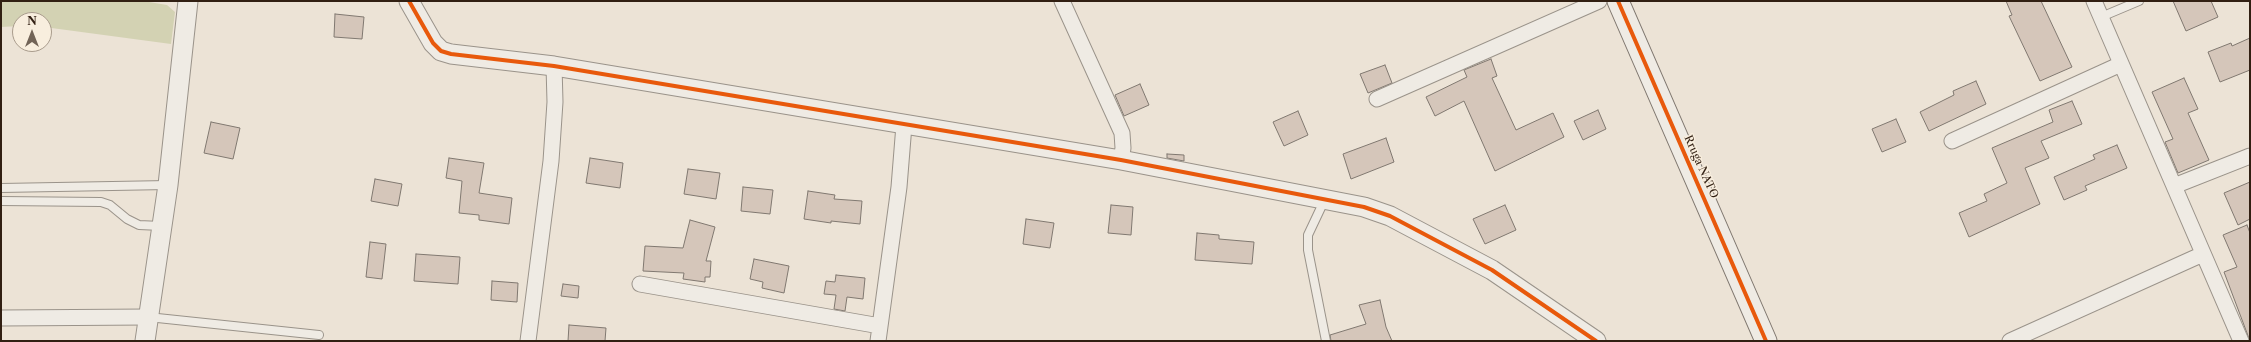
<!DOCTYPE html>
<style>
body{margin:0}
#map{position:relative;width:2251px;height:342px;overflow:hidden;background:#ece3d6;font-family:"Libre Caslon Text",serif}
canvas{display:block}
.frame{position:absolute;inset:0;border:2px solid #311f12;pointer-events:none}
.north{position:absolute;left:12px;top:12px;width:40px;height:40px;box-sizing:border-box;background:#f8eede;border:1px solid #a89b8c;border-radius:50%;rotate:0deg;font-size:11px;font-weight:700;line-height:16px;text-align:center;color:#311f12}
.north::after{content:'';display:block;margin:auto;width:14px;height:18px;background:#726457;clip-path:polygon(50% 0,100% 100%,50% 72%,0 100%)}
</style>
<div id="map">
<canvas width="2251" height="342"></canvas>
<div class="frame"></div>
<div class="north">N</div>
</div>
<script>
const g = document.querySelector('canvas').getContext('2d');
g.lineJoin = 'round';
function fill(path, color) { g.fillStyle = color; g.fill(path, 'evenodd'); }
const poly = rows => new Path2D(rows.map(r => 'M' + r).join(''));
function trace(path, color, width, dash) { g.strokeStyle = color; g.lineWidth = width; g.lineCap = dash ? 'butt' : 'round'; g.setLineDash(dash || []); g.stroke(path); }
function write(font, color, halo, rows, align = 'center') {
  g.font = font + ' "Libre Caslon Text",serif'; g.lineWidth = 3; g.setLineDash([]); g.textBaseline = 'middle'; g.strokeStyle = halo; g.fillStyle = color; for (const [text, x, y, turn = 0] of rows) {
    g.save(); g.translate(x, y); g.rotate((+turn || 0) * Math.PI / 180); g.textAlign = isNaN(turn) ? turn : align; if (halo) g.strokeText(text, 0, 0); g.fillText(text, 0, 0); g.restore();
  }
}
fill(poly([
 [1,1,143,1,167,5,175,12,171,44,44,27,44,20,20,20,20,26,1,27]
]), '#d3d2b3');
const building = poly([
 [2006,1,2041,1,2072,67,2040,81,2009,16,2012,15,2006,1],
 [2173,1,2211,1,2218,17,2186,31,2173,1],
 [335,14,364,17,362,39,334,37,335,14],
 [2250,38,2250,70,2220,82,2208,52,2231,43,2232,46,2250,38],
 [1491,59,1497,76,1492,78,1516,130,1553,113,1564,137,1495,171,1464,101,1435,116,1426,97,1467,77,1464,70,1491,59],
 [1385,65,1392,83,1368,93,1360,74,1385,65],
 [2184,78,2198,109,2188,113,2209,160,2178,173,2165,142,2173,139,2152,92,2184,78],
 [1976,81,1986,104,1929,131,1920,112,1954,95,1953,91,1976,81],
 [1140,84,1149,105,1124,116,1115,95,1140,84],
 [2072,101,2082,124,2041,141,2049,158,2025,168,2040,204,1969,237,1959,213,1987,201,1984,194,2007,183,1992,148,2053,122,2049,110,2072,101],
 [1598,110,1606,129,1583,140,1574,121,1598,110],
 [1298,111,1308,135,1284,146,1273,122,1298,111],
 [1896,119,1906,142,1882,152,1872,129,1896,119],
 [211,122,240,128,233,159,204,153,211,122],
 [1386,138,1394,162,1351,179,1343,154,1386,138],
 [2117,145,2127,168,2085,186,2087,190,2064,200,2054,177,2095,159,2093,155,2117,145],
 [1167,154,1184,155,1184,161,1167,158,1167,154],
 [449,158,484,163,479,193,512,198,509,224,479,220,479,215,459,213,462,181,446,178,449,158],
 [590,158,623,163,620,188,586,183,590,158],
 [688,169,720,173,716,199,684,194,688,169],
 [375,179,402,184,398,206,371,201,375,179],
 [2250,182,2250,219,2238,225,2224,193,2250,182],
 [743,187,773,190,770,214,741,211,743,187],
 [808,191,835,195,834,199,862,201,860,224,831,221,831,223,804,219,808,191],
 [1111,205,1133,207,1131,235,1108,233,1111,205],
 [1505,205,1516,230,1485,244,1473,219,1505,205],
 [1026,219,1054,223,1050,248,1023,244,1026,219],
 [690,220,715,227,706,261,711,261,710,277,705,277,705,282,683,279,684,273,643,271,645,246,683,248,690,220],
 [2247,225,2250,233,2250,341,2224,272,2237,267,2223,235,2247,225],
 [1197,233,1219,235,1219,239,1254,242,1252,264,1195,260,1197,233],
 [370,242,386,244,382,279,366,277,370,242],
 [416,254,460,257,458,284,414,281,416,254],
 [754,259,789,266,784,293,762,288,763,282,750,279,754,259],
 [836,275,865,278,863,299,847,297,845,311,834,309,836,295,824,294,826,281,835,282,836,275],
 [492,281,518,283,517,302,491,300,492,281],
 [563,284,579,286,578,298,561,296,563,284],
 [1380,300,1386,327,1392,341,1331,341,1330,335,1366,324,1359,305,1380,300],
 [569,325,606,328,605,341,568,341,569,325]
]);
fill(building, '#d5c6ba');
trace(building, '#807870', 1);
const service = poly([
 [2101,17,2139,1],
 [1,188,168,185],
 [1325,199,1308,235,1308,250,1326,341],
 [1,201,101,202,110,205,127,219,139,225,161,226],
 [148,317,319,335]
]);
const minor = poly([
 [1062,1,1122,133,1123,148,1121,160],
 [2094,1,2241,341],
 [1377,99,1599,1],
 [1952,141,2121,64],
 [2174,186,2250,156],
 [640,284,880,326],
 [1,318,148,317],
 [528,341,551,161,555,102,554,66],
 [878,341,899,187,904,125],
 [2010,341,2203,254]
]);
const tertiary = poly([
 [409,1,433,43,441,51,451,54,554,66,1121,160,1364,207,1390,216,1492,270,1596,341],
 [145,341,168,185,188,1]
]);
const secondary = poly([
 [1618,1,1766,341]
]);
trace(service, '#9a938a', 10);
trace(minor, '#9a938a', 17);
trace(tertiary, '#9a938a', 21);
trace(secondary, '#807870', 23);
trace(service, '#efebe4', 8);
trace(minor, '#efebe4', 15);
trace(tertiary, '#efebe4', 19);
trace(secondary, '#efebe4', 21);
trace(poly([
 [409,1,433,43,441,51,451,54,554,66,1121,160,1364,207,1390,216,1492,270,1596,341],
 [1618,1,1766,341]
]), '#e8590c', 4);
write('11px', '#311f12', '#f8eede', [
 ["Rruga NATO",1701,167,66]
]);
</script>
